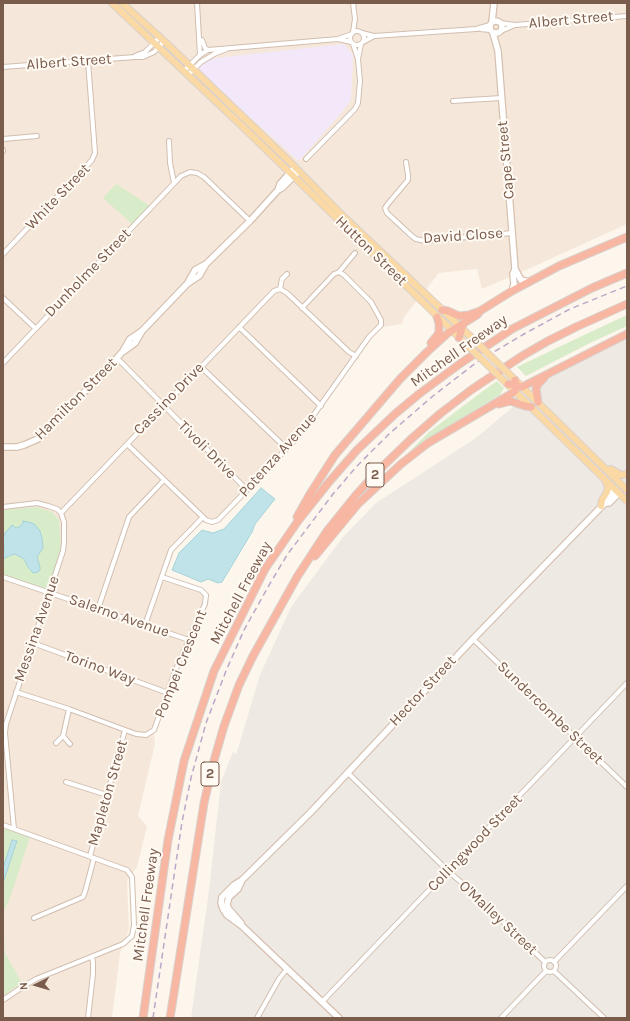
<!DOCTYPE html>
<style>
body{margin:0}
#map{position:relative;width:630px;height:1021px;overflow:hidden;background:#fdf6ec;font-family:Karla,sans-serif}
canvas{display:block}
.frame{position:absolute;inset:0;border:4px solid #7a5c4d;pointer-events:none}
.north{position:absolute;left:16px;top:965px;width:40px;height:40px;-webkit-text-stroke:3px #fffaf3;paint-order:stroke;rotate:265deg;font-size:11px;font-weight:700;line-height:16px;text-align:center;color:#7a5c4d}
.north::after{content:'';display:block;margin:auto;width:14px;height:18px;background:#7a5c4d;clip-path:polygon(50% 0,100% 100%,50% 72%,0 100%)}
</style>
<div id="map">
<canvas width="630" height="1021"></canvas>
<div class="frame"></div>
<div class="north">N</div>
</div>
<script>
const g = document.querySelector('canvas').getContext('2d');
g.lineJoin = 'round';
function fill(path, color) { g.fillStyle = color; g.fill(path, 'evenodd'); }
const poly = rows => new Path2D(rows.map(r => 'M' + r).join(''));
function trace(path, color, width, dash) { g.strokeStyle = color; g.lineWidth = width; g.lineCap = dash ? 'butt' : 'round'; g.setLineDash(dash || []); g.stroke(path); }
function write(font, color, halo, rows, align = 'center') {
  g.font = font + ' Karla,sans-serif'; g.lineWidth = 4; g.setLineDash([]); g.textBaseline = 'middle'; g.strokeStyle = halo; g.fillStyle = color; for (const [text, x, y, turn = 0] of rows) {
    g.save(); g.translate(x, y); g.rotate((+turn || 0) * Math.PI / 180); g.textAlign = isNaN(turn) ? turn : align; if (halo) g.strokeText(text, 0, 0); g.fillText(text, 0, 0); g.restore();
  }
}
fill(poly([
 [3,3,627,3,627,224,526,270,482,289,477,269,439,273,404,317,402,324,376,328,367,335,297,436,217,518,212,520,207,518,202,514,170,549,159,578,200,591,204,596,203,603,186,639,153,727,155,744,138,816,147,826,137,867,127,881,129,929,120,953,112,1018,3,1018]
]), '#f5e8da');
fill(poly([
 [627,337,627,1018,191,1018,209,890,221,782,233,752,236,755,260,675,291,607,342,538,376,503,476,438,544,381]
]), '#efe9e4');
fill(poly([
 [344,44,353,55,351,100,342,112,299,161,195,68,207,59]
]), '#f3e8fa');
fill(poly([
 [116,184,150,206,132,224,103,198],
 [627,315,627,326,588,344,526,376,517,367,584,335],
 [497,381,504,388,500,395,432,436,404,459,403,458,429,432,479,394],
 [36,507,52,512,59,520,61,548,47,592,3,577,3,510],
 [3,828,30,837,10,898,3,913],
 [3,921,5,953,22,983,3,996]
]), '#d8ecc9');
const water = poly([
 [261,488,275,499,255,524,252,532,222,582,218,583,208,579,201,582,172,570,179,553,202,530,213,533,224,529,261,488],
 [23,521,32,523,35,525,40,531,42,538,43,548,37,557,40,567,40,570,38,572,33,573,28,567,24,559,15,554,11,555,3,559,4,546,3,539,5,533,12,525,16,528,19,527,23,523,23,521],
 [12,840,17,841,3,883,3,868,12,840]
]);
fill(water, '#bfe3e8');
trace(water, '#a5d3da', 1);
const street = poly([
 [197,3,200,55],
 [353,3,355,19,353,32],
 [501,23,515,25,627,16],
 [480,29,490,30],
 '350 38a7 7 0 1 1 14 0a7 7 0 1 1-14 0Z',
 [501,31,515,25],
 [362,33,374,36,476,29,490,25],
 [338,39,352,34],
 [202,40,205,48,208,50],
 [363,42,374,36],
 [135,56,145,52,160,37],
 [358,59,361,44],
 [3,67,135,57,143,57,154,52,164,41],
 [184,71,200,55,208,50,338,39,351,42],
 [188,75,201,62,216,53,227,49],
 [453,101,501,98],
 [3,139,37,136],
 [169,141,170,163,174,183],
 [3,150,3,151],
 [306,159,355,109,358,103,360,81,358,59,353,44],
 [406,162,408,175,408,180,387,205,385,208,387,213,413,237,416,239,425,241,512,233],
 [3,254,92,160,95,153,88,61],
 [339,272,355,253],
 [280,289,282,279,287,274],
 [3,298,35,328],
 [239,327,321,406],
 [117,358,247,490],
 [3,363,181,176,190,172,197,173,204,177,250,221],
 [200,366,287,449],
 [127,444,206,520,212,522,218,520,298,437,369,337,381,325,381,320,371,302,344,275,339,272,334,274,302,308],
 [3,507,37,503,48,506,57,509,61,513,64,522,64,542,63,551,6,724,5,733,14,829],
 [61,513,274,291,280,289,287,293,349,352,356,356],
 [3,577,189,640],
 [98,609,129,517,164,480],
 [145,625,171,550,203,517],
 [473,639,627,787],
 [33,643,168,693],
 [16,692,69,709,136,734,146,735,154,730,176,669,205,604,206,595,201,590,162,577],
 [63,736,70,744],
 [56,743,63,736,69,709],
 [347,772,448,871,469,889,545,962],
 [66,782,107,795],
 [3,825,127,870,132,877,134,925,132,936,123,944,36,979,24,986,3,1000],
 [90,856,125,730],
 [34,918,83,897,85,892,94,858],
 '544 966a6 6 0 1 1 12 0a6 6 0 1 1-12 0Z',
 [554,962,627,886],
 [554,971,604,1018],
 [322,1002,627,683],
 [88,1018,93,974,93,962,92,957],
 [257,1018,279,979,287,969],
 [501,1018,546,971]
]);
const secondary = poly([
 '490 27a6 6 0 1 1 12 0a6 6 0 1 1-12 0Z',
 [492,22,494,3],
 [493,33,498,51,515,269,521,280,529,282],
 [278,190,282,188,297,173],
 [187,284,199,276,206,264,250,221,278,190,280,184,295,167],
 [512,291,514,284,513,274,515,269],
 [124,351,135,343,142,331,187,284,195,270,206,264],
 [3,447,17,447,24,445,38,439,45,433,117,358,123,351,130,339,142,331],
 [605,503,606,499,615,489],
 [241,923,228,908,227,904,229,897,238,889,242,880],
 [339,1018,242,926,227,915,223,909,221,903,222,897,234,885,242,880,310,813,473,639,601,507,605,503,609,503,619,493]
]);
const primary = poly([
 [112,3,244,128,466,344],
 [122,3,164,41,289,161,344,217,473,339],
 [497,374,627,501],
 [509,374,627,490],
 [611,469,621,475,627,474],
 [601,506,602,500,607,492,608,487,606,482]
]);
const highway = poly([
 [442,310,448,311,459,316,469,315,480,311,512,291,559,266,627,237],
 [459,338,463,324],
 [431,343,439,333,439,323,437,317],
 [508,384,522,387,627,334],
 [538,402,536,389,538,384,544,378],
 [499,404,510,401,525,406,531,407],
 [297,517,310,494,335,455,400,379,427,352,448,333,477,315,480,311],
 [315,556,358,504,401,464,428,443,511,394,515,391,517,387,515,380],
 [143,1018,168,840,184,761,214,671,265,569,298,521,329,482,357,450,395,414,419,394,461,363,512,329,592,288,627,273],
 [170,1018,204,803,213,764,224,726,239,685,253,656,297,577,327,531,356,495,377,472,410,440,441,413,471,390,522,356,548,341,576,327,627,304]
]);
trace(street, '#d1beb0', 6);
trace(secondary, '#d6c0b0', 8);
trace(primary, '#dad1cd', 8);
trace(highway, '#dad1cd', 9);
trace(street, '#fff', 4);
trace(secondary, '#fff', 5.5);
trace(primary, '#fbd9a5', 6);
trace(highway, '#f7b7a3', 7);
trace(poly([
 [153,1018,182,822,191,778,206,723,226,671,244,630,268,587,287,555,333,494,357,466,389,434,433,396,477,362,524,334,570,309,627,286]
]), '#b9a8c9', 1.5, [6, 4]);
const primaryBridge = poly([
 [473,339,509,374],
 [466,344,497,374]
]);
trace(primaryBridge, '#dad1cd', 8, []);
trace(primaryBridge, '#fbd9a5', 6);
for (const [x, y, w] of [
 [375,475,18],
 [210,774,18]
]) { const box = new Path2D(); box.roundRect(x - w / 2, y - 12, w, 24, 3); g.fillStyle = '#fffaf3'; g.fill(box); trace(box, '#7a5c4d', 1); }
write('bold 14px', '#7a5c4d', null, [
 ["2",375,475],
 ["2",210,774]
]);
write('15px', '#7a5c4d', '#fffaf3', [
 ["Albert Street",571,20,-5],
 ["Albert Street",69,62,-4],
 ["Cape Street",506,160,-95],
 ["White Street",58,197,-46],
 ["David Close",463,236,-4],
 ["Hutton Street",371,251,44],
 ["Dunholme Street",88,273,-46],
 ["Mitchell Freeway",459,351,-35],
 ["Hamilton Street",76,399,-45],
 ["Cassino Drive",169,399,-46],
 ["Tivoli Drive",207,450,45],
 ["Potenza Avenue",278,455,-48],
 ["Mitchell Freeway",241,593,-62],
 ["Salerno Avenue",119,616,19],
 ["Messina Avenue",37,629,-71],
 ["Pompei Crescent",181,664,-68],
 ["Torino Way",100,668,20],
 ["Hector Street",423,691,-47],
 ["Sundercombe Street",550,713,44],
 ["Mapleton Street",108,793,-74],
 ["Collingwood Street",475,843,-46],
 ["Mitchell Freeway",146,905,-82],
 ["O'Malley Street",498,918,43]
]);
</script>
